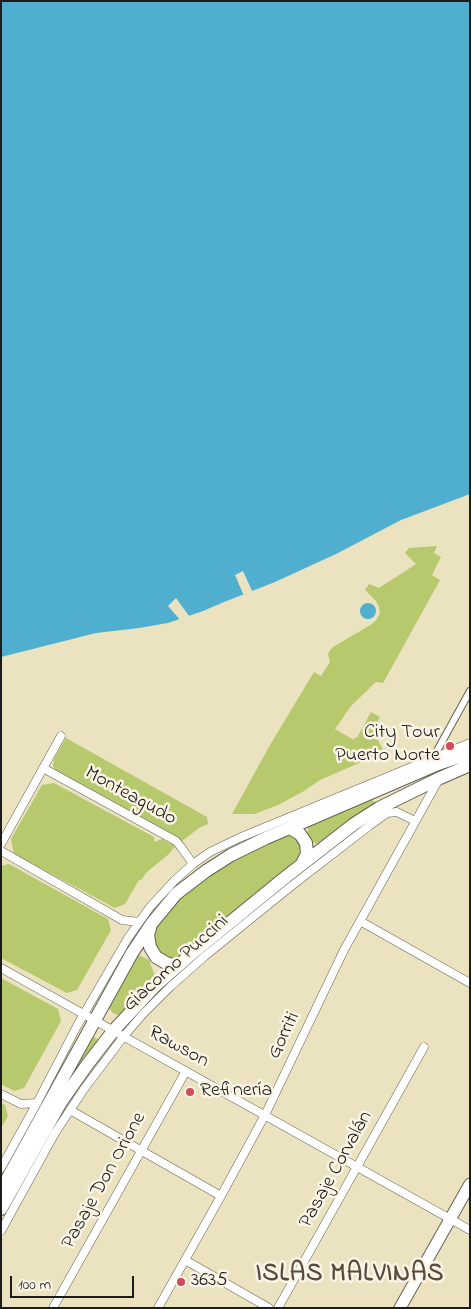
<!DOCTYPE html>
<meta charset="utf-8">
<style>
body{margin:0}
#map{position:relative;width:471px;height:1309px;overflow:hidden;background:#ebe2c0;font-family:"Indie Flower",sans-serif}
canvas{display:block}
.frame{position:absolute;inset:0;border:2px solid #1c1c1c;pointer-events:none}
.scale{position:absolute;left:10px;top:1276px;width:124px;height:22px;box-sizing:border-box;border:2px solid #1c1c1c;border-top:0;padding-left:6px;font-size:15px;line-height:18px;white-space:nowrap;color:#1c1c1c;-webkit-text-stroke:4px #fcf5e5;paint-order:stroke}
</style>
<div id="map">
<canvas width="471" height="1309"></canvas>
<div class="frame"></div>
<div class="scale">100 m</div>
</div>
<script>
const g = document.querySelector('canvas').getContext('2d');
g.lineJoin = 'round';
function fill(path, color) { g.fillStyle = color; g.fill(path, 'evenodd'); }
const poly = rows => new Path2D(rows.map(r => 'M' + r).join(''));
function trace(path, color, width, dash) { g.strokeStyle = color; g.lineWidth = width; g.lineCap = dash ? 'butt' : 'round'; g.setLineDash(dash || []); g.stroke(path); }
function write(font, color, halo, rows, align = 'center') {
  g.font = font + ' "Indie Flower",sans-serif'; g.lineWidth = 5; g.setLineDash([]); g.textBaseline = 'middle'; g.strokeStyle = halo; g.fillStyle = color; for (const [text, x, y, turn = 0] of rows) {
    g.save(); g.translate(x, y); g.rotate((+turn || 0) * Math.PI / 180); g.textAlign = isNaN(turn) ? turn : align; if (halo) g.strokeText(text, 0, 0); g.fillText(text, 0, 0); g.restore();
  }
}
fill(poly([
 [437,546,434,553,441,557,432,575,440,580,383,683,376,682,351,706,335,729,354,740,355,737,357,738,371,712,380,717,376,724,378,740,384,752,320,780,304,791,280,804,255,814,232,814,270,745,314,672,321,676,330,662,328,654,330,650,333,647,372,624,377,619,380,613,379,607,376,601,365,590,369,584,379,588,416,564,405,553,409,548],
 [66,738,207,817,208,824,199,828,182,841,56,771,53,766,54,759],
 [54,783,154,837,155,842,162,839,175,846,169,854,147,872,141,880,139,880,125,904,115,908,14,854,11,839,42,785],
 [372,800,375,802,373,805,321,846,313,842,309,837,308,833,308,825],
 [292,834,302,846,300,859,178,959,173,961,156,949,154,935,156,928,173,903,235,856],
 [9,864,108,919,111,930,77,990,67,993,1,958,1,866],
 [137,954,149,960,155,976,123,1014,118,1015,113,1013,109,1008,109,1003],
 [1,978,58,1009,61,1021,24,1088,14,1091,1,1084],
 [93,1037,96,1038,98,1040,1,1194,90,1039],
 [1,1103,5,1105,8,1116,1,1128]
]), '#b6c96c');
fill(poly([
 [1,1,470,1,470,494,401,520,336,554,275,582,224,602,203,611,168,623,139,628,96,633,1,657],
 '360 611a8 8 0 1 1 16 0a8 8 0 1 1-16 0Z'
]), '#50aecf');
fill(poly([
 [243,571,253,593,244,596,235,575],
 [176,598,189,616,190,618,181,621,168,606]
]), '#ebe2c0');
const pedestrian = poly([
 [433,758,470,691]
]);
const minor = poly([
 [43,768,176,841,181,847,193,864],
 [1,844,61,736],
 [1,851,122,920,139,922],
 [360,921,470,983],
 [1,968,470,1230],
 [1,1094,21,1104,37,1103],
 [70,1110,221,1196],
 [1,1168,37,1103,77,1026,128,938,150,907,175,880,193,864,210,852,239,838,470,743],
 [1,1231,55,1133,84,1089,124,1036,143,1014,170,987,205,956,294,884,369,826,387,813,397,812,415,821],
 [185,1260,269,1308],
 [53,1308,186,1071],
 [158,1308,221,1196,265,1115,344,950,439,779],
 [278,1308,424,1047]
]);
const secondary = poly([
 [400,1308,470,1184]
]);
const primary = poly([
 [290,828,300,834,306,843,307,854,302,864],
 [150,928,148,935,150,947,156,957,166,963,177,966],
 [1,1190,132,953,152,923,176,894,206,871,231,855,266,838,438,764,470,753],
 [1,1209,61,1102,87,1065,114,1030,156,985,195,951,287,876,354,824,379,808,440,778,470,765]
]);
trace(pedestrian, '#646155', 8);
trace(minor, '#646155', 9);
trace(secondary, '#646155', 13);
trace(primary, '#646155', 14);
trace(pedestrian, '#fff', 6);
trace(minor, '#fff', 8);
trace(secondary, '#fff', 11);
trace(primary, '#fff', 12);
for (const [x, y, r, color] of [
 [450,746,5,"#d1495b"],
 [190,1092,5,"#d1495b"],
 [181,1282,5,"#d1495b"]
]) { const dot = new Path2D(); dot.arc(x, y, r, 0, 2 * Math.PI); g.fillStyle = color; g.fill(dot); trace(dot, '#fcf5e5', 2); }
write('20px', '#1c1c1c', '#fcf5e5', [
 ["City Tour",440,734,"right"],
 ["Puerto Norte",440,757,"right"],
 ["Refinería",200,1092],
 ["3635",191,1282]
], 'left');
write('20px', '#1c1c1c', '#fcf5e5', [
 ["Monteagudo",130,797,29],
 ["Giacomo Puccini",177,964,-42],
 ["Gorriti",285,1036,-64],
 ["Rawson",178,1048,29],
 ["Pasaje Corvalán",337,1170,-61],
 ["Pasaje Don Orione",105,1181,-61]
]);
g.letterSpacing = '1px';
write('bold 25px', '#5a4a3f', '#fcf5e5', [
 ["ISLAS MALVINAS",350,1276]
]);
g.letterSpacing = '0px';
</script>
